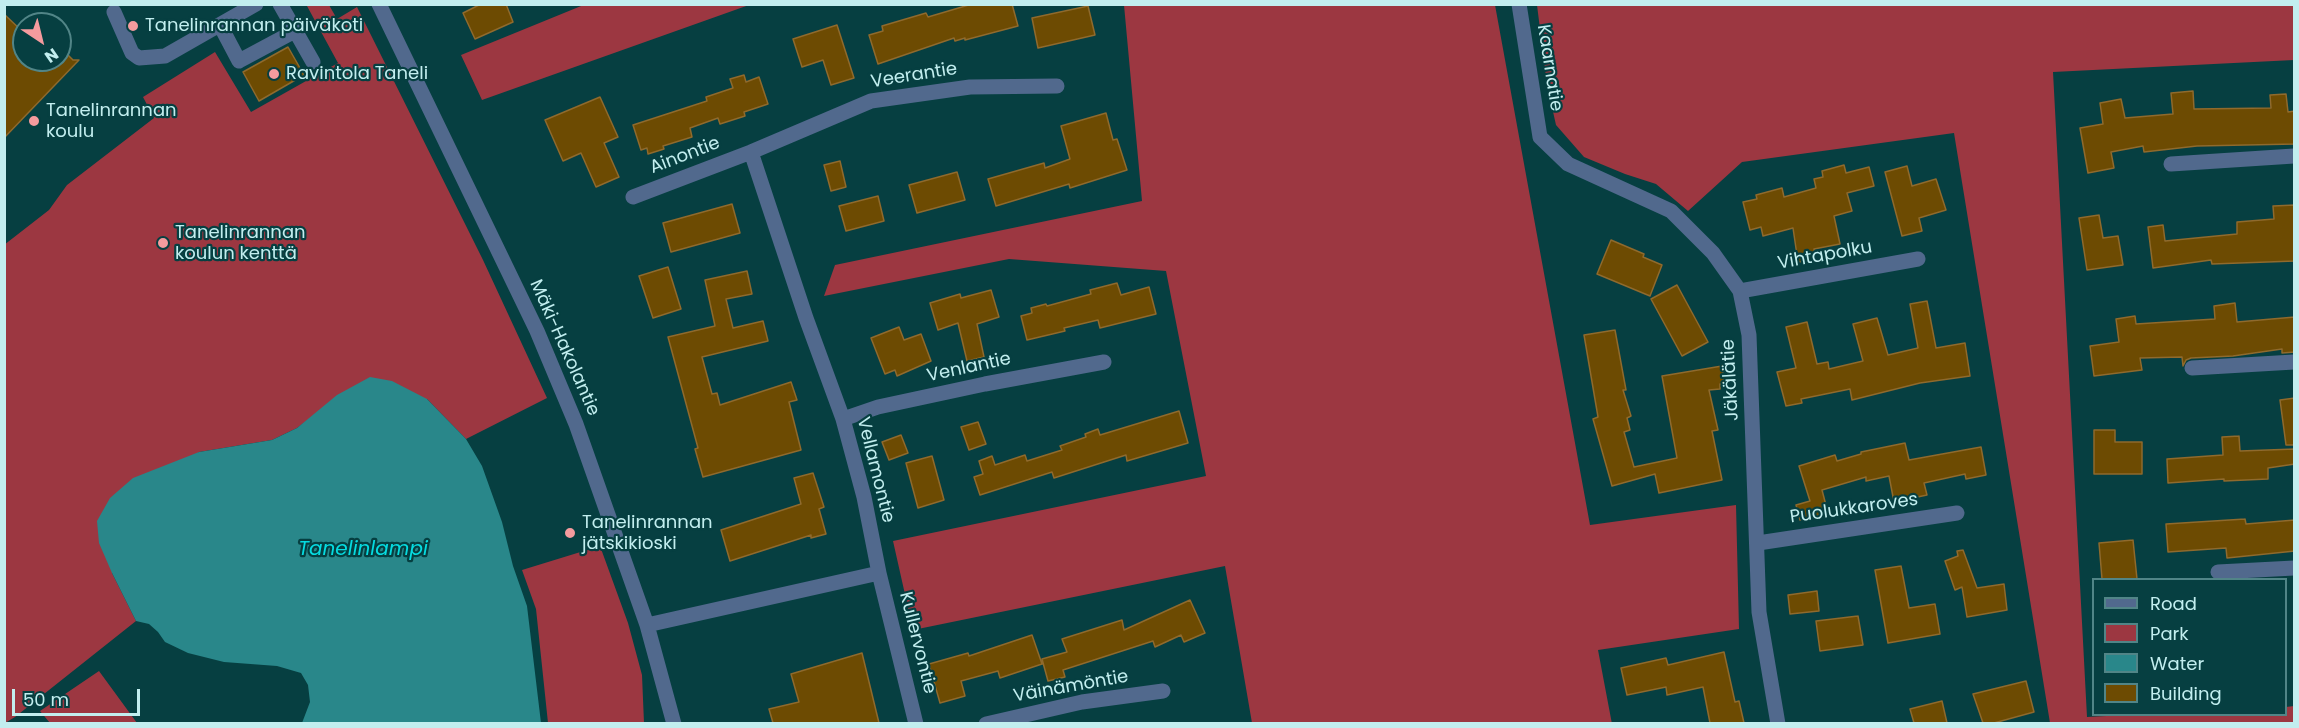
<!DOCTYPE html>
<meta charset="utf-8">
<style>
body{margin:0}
#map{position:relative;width:2299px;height:728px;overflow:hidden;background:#063f41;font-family:Poppins,sans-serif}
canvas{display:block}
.frame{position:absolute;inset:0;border:6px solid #c2eeef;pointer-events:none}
.legend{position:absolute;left:2092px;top:578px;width:195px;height:138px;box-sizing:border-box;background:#063f41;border:2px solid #518587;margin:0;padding:8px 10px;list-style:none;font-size:18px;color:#c2eeef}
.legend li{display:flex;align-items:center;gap:12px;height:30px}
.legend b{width:30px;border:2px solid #518587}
.north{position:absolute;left:12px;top:12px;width:60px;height:60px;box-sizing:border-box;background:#063f41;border:2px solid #518587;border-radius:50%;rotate:145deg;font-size:16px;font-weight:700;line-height:24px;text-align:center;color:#c2eeef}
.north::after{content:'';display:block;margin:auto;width:21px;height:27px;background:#f59b9e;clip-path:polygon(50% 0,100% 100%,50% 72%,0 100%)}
.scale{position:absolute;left:12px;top:689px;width:128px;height:27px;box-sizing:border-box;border:3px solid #c2eeef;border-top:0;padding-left:8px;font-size:18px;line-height:21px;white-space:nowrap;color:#c2eeef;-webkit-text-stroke:4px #063f41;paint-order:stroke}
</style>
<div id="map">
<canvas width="2299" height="728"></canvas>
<div class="frame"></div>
<ul class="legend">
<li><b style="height:8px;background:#51698d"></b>Road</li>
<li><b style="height:16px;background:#9c3741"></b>Park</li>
<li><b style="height:16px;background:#29878a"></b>Water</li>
<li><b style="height:16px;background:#6d4b02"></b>Building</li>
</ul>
<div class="north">N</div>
<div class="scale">50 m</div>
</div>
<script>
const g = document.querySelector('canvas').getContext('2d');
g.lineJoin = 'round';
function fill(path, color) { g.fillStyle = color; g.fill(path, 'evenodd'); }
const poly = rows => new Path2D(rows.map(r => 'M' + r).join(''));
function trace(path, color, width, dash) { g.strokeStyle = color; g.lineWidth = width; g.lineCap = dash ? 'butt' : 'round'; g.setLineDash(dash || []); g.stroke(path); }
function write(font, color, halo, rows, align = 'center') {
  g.font = font + ' Poppins,sans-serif'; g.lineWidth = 4.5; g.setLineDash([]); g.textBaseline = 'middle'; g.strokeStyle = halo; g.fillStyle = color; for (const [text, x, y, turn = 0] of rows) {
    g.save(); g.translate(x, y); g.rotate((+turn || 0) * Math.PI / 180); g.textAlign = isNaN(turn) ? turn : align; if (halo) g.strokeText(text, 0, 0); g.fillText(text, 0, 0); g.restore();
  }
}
fill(poly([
 [586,4,749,4,749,5,482,100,461,55],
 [311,5,329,5,337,19,357,7,483,260,547,398,466,439,427,399,317,413,297,428,272,440,199,452,112,573,136,621,15,717,5,723,4,245,49,210,67,185,154,118,143,97,215,52,251,112,338,63,307,6],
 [1124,5,1495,5,1590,525,1736,505,1739,629,1598,650,1612,724,1252,723,1225,566,913,630,893,541,1206,476,1166,271,1009,259,824,296,835,265,1142,201],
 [1537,5,2294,5,2294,60,2053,72,2087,717,2145,714,2286,714,2286,707,2294,706,2294,723,2050,723,1954,133,1742,162,1688,211,1656,184,1625,174,1584,157,1556,125,1547,85],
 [600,546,628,623,642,675,644,723,548,723,536,609,522,570],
 [99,671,137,723,50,723,40,711]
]), '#9c3741');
fill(poly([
 [370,377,392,381,427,399,466,439,482,466,502,522,513,566,527,606,541,723,302,723,310,702,308,685,301,673,277,666,224,662,188,653,165,642,158,632,149,624,136,621,112,573,99,543,97,521,110,498,133,478,199,452,272,440,297,428,337,395]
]), '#29878a');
const building = poly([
 [481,4,506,4,513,22,475,39,463,13,481,4],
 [972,4,1012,4,1018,26,965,40,965,38,955,41,954,38,878,64,869,35,883,31,882,26,926,13,928,17,972,4],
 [1088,6,1095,35,1038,48,1032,18,1088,6],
 [4,14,24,33,24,60,60,60,60,47,73,60,79,60,4,138,4,14],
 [837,25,854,78,831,85,823,60,802,67,793,39,837,25],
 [288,47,304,75,259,101,243,72,288,47],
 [744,75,746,82,759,77,768,104,744,112,745,116,720,124,718,118,690,128,692,137,663,146,664,149,648,154,647,148,641,150,633,125,707,101,706,97,733,88,730,79,744,75],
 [2193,91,2194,109,2271,108,2270,95,2286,94,2288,112,2295,111,2295,144,2197,146,2144,152,2143,146,2111,152,2114,168,2088,173,2080,128,2103,124,2100,103,2121,99,2125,118,2173,114,2171,93,2193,91],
 [600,97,618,137,604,143,619,177,596,187,581,153,563,161,545,120,600,97],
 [1106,113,1113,140,1117,139,1127,170,1070,188,1069,184,996,206,988,179,1044,163,1045,168,1070,159,1061,126,1106,113],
 [840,161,846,187,831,191,824,165,840,161],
 [1844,165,1846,173,1869,167,1874,186,1847,193,1852,211,1834,216,1840,244,1814,249,1815,260,1798,262,1793,228,1763,236,1761,227,1750,230,1743,202,1757,199,1756,195,1782,188,1784,197,1816,188,1814,179,1823,177,1822,171,1844,165],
 [1907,166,1912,186,1936,179,1946,210,1919,218,1922,231,1902,236,1885,172,1907,166],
 [957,172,965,200,917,213,909,185,957,172],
 [878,196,884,221,846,231,839,206,878,196],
 [732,204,740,233,671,252,663,223,732,204],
 [2295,205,2295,261,2212,264,2211,260,2153,268,2148,227,2163,225,2165,241,2237,234,2237,222,2274,219,2273,206,2295,205],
 [2099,215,2103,238,2118,236,2123,265,2087,270,2079,218,2099,215],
 [1611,240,1644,254,1643,257,1662,265,1650,296,1597,274,1611,240],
 [668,267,681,309,653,318,639,276,668,267],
 [747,271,752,294,726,299,733,328,763,321,768,341,702,357,712,394,717,393,720,405,791,382,797,400,789,402,801,450,703,477,695,449,698,448,668,337,715,326,705,280,747,271],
 [1117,283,1121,295,1149,287,1156,314,1100,328,1098,320,1064,328,1065,331,1027,340,1021,316,1032,313,1031,308,1046,304,1047,306,1091,294,1090,290,1117,283],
 [1677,285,1708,342,1682,356,1651,299,1677,285],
 [991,290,999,317,977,324,984,357,967,361,958,323,938,330,930,303,960,294,961,298,991,290],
 [1927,301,1936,348,1965,343,1970,376,1920,383,1852,400,1850,389,1801,399,1802,403,1786,406,1777,372,1796,368,1786,327,1807,322,1817,364,1828,362,1829,369,1863,361,1853,324,1877,318,1888,355,1918,348,1910,304,1927,301],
 [2235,303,2237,322,2295,317,2295,352,2282,353,2282,349,2233,356,2191,358,2186,360,2183,366,2182,357,2140,358,2142,370,2094,376,2090,346,2119,342,2116,319,2135,316,2136,324,2215,319,2214,306,2235,303],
 [899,327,904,340,921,334,931,361,897,376,895,370,885,374,871,338,899,327],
 [1615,330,1626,390,1623,390,1631,416,1627,418,1630,430,1624,432,1634,467,1677,458,1662,376,1722,366,1724,383,1720,384,1720,389,1709,390,1718,430,1712,431,1722,480,1659,493,1655,474,1612,486,1593,419,1598,417,1584,335,1615,330],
 [2295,398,2295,445,2286,445,2280,400,2295,398],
 [1179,411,1188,443,1127,461,1126,455,1054,478,1052,472,980,495,974,477,983,474,979,461,992,456,995,465,1025,455,1027,461,1062,450,1060,446,1086,437,1085,434,1098,429,1100,435,1179,411],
 [978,422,986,444,969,450,961,427,978,422],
 [2094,430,2115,430,2115,442,2142,442,2142,474,2094,474,2094,430],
 [901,435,908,453,889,460,882,442,901,435],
 [2239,436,2240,451,2295,449,2295,464,2268,468,2268,479,2224,481,2224,479,2168,483,2167,459,2223,455,2222,437,2239,436],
 [1905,443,1909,460,1981,447,1986,475,1966,479,1965,474,1924,483,1927,495,1894,502,1889,476,1866,481,1866,477,1822,490,1828,513,1800,520,1796,505,1810,501,1799,466,1835,455,1837,461,1861,454,1861,452,1905,443],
 [932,456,944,500,918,508,906,463,932,456],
 [813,473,824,507,819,509,826,534,811,538,811,535,730,561,721,530,801,504,794,478,813,473],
 [2245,519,2246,524,2295,520,2295,551,2227,558,2226,548,2168,552,2166,524,2245,519],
 [2133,540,2137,579,2102,579,2099,543,2133,540],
 [1963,550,1977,588,2004,584,2007,610,1967,617,1962,587,1955,590,1945,561,1958,556,1957,551,1963,550],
 [1901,566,1909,608,1935,604,1940,634,1888,643,1875,570,1901,566],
 [1817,591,1819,611,1790,614,1788,595,1817,591],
 [1190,600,1205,633,1184,642,1181,635,1155,647,1153,641,1063,670,1065,677,1048,681,1042,659,1067,652,1062,639,1122,620,1124,630,1190,600],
 [1858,616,1863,645,1820,651,1816,621,1858,616],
 [1032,635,1042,664,1000,678,998,671,961,681,965,696,940,703,929,664,968,653,969,656,1032,635],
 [1724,652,1735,702,1739,701,1744,723,1710,723,1703,687,1667,695,1666,687,1627,695,1621,668,1666,658,1668,665,1724,652],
 [862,653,879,723,773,723,769,709,799,702,791,674,862,653],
 [2026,681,2034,712,1994,723,1983,723,1973,694,2026,681],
 [1942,701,1947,723,1914,723,1910,709,1942,701]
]);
fill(building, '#6d4b02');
trace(building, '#8f6a2d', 1.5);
trace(poly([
 [280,4,313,62],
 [379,4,537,331,576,424,647,625,674,724],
 [1519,4,1540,137,1568,164,1671,211,1713,253,1740,291,1749,335,1759,612,1778,724],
 [114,12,132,53,139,58,165,56,256,4],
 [220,25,239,61,295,31],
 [751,152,806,318,843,419,864,497,879,573,916,724],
 [2171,164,2294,156],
 [633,197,751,152,871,101,970,87,1057,86],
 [1740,291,1918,259],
 [2192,368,2294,362],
 [843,419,878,407,985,384,1104,362],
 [1758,543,1957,513],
 [2218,572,2294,568],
 [647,625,879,573],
 [986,724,1082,702,1163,691]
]), '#51698d', 15);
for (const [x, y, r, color] of [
 [133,26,6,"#f59b9e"],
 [274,74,6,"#f59b9e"],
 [34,121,6,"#f59b9e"],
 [163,243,6,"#f59b9e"],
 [570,533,6,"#f59b9e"]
]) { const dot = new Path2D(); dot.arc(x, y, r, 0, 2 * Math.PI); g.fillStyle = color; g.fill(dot); trace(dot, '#063f41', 2); }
write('18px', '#c2eeef', '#063f41', [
 ["Tanelinrannan päiväkoti",145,26],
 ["Ravintola Taneli",286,74],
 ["Tanelinrannan",46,111],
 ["koulu",46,132],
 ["Tanelinrannan",175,233],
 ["koulun kenttä",175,254],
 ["Tanelinrannan",582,523],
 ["jätskikioski",582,544]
], 'left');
write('18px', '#c2eeef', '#063f41', [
 ["Kaarnatie",1549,68,81],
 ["Veerantie",914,76,-9],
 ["Ainontie",685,156,-21],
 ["Vihtapolku",1825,256,-10],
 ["Mäki-Hakolantie",564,348,66],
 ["Venlantie",969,368,-12],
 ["Jäkälätie",1731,380,-93],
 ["Vellamontie",875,470,76],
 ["Puolukkaroves",1854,509,-8],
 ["Kullervontie",917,643,76],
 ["Väinämöntie",1071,687,-10]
]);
write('italic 20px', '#06dce1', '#063f41', [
 ["Tanelinlampi",363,550]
]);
</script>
